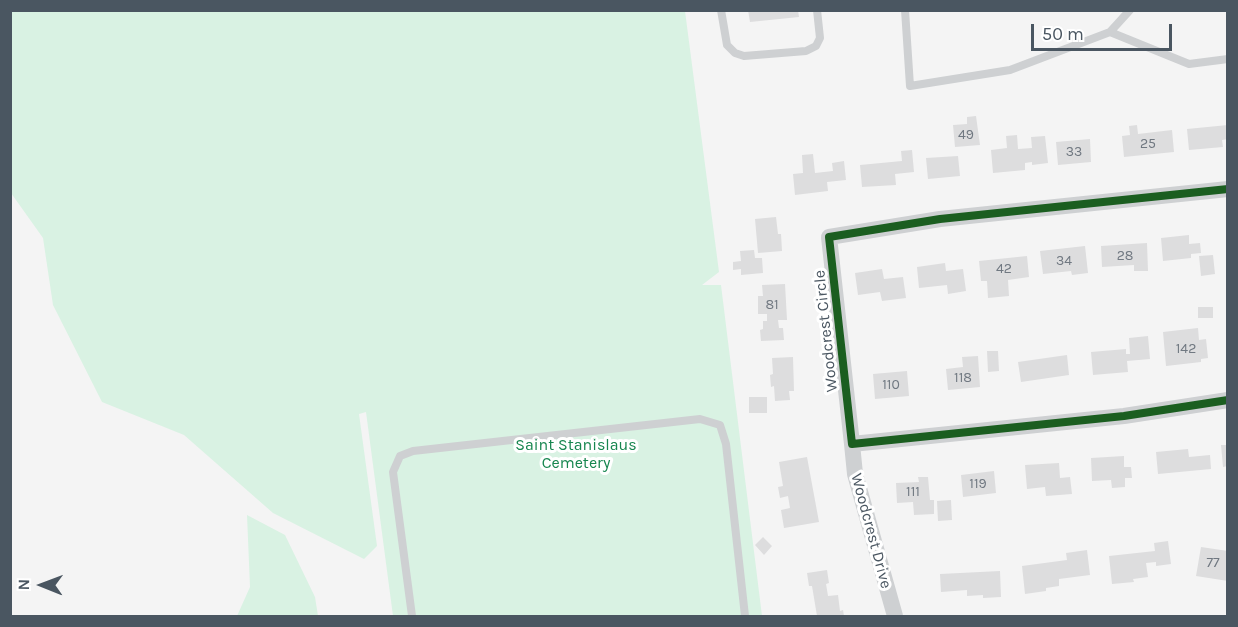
<!DOCTYPE html>
<style>
body{margin:0}
#map{position:relative;width:1238px;height:627px;overflow:hidden;background:#f4f4f4;font-family:Karla,sans-serif}
canvas{display:block}
.frame{position:absolute;inset:0;border:12px solid #4a5661;pointer-events:none}
.north{position:absolute;left:12px;top:555px;width:60px;height:60px;-webkit-text-stroke:4px #fff;paint-order:stroke;rotate:271deg;font-size:16px;font-weight:700;line-height:24px;text-align:center;color:#4a5661}
.north::after{content:'';display:block;margin:auto;width:21px;height:27px;background:#4a5661;clip-path:polygon(50% 0,100% 100%,50% 72%,0 100%)}
.scale{position:absolute;left:1031px;top:24px;width:141px;height:27px;box-sizing:border-box;border:3px solid #4a5661;border-top:0;padding-left:8px;font-size:18px;line-height:21px;white-space:nowrap;color:#4a5661;-webkit-text-stroke:4px #fff;paint-order:stroke}
</style>
<div id="map">
<canvas width="1238" height="627"></canvas>
<div class="frame"></div>
<div class="north">N</div>
<div class="scale">50 m</div>
</div>
<script>
const g = document.querySelector('canvas').getContext('2d');
g.lineJoin = 'round';
function fill(path, color) { g.fillStyle = color; g.fill(path, 'evenodd'); }
const poly = rows => new Path2D(rows.map(r => 'M' + r).join(''));
function trace(path, color, width, dash) { g.strokeStyle = color; g.lineWidth = width; g.lineCap = dash ? 'butt' : 'round'; g.setLineDash(dash || []); g.stroke(path); }
function write(font, color, halo, rows, align = 'center') {
  g.font = font + ' Karla,sans-serif'; g.lineWidth = 6; g.setLineDash([]); g.textBaseline = 'middle'; g.strokeStyle = halo; g.fillStyle = color; for (const [text, x, y, turn = 0] of rows) {
    g.save(); g.translate(x, y); g.rotate((+turn || 0) * Math.PI / 180); g.textAlign = isNaN(turn) ? turn : align; if (halo) g.strokeText(text, 0, 0); g.fillText(text, 0, 0); g.restore();
  }
}
fill(poly([
 [10,11,685,11,719,272,702,285,721,285,762,616,393,616,366,412,359,414,377,546,364,559,273,513,184,435,102,402,53,305,43,238,11,193],
 [247,515,285,535,315,597,318,616,237,616,250,587]
]), '#d9f2e3');
fill(poly([
 [748,10,798,10,799,17,750,22],
 [976,116,980,145,955,147,953,125,967,124,967,117],
 [1137,125,1138,134,1172,130,1174,152,1124,157,1122,136,1130,135,1129,126],
 [1228,125,1228,139,1222,140,1223,147,1189,150,1187,129],
 [1017,135,1018,149,1032,148,1031,137,1045,136,1048,163,1032,165,1032,162,1025,163,1025,170,993,173,991,150,1007,148,1006,136],
 [1090,139,1091,162,1058,165,1056,142],
 [912,150,914,172,895,174,896,185,862,187,860,165,902,161,901,151],
 [813,154,815,173,833,171,832,163,844,161,846,180,827,182,828,191,795,195,793,174,803,173,802,155],
 [958,156,960,176,928,179,926,158],
 [776,217,778,234,781,234,782,251,758,253,755,219],
 [1189,235,1189,244,1200,243,1201,253,1191,254,1191,258,1163,261,1161,238],
 [1147,243,1148,271,1134,271,1134,265,1102,267,1101,246],
 [1085,246,1088,273,1072,275,1071,271,1043,274,1040,251],
 [754,250,755,258,762,258,763,273,741,275,741,269,733,270,733,262,741,261,740,251],
 [1213,255,1215,274,1201,276,1199,256],
 [1027,256,1029,277,1008,280,1009,296,988,298,987,281,981,281,979,261],
 [945,263,946,271,963,269,966,291,948,294,947,285,919,288,917,267],
 [882,269,884,279,903,277,906,298,882,301,880,292,858,295,855,273],
 [785,284,787,320,778,320,779,328,783,328,784,340,761,341,760,330,763,329,763,321,767,321,767,314,758,314,758,296,763,296,762,285],
 [1198,307,1213,307,1213,318,1198,318],
 [1198,328,1199,340,1206,339,1208,358,1201,359,1201,362,1166,366,1163,332],
 [1148,336,1150,359,1127,361,1128,372,1093,375,1091,352,1126,349,1126,354,1130,354,1129,338],
 [987,351,998,351,999,371,988,372],
 [1067,355,1069,375,1021,382,1018,362],
 [978,356,980,387,948,390,946,369,963,367,962,357],
 [793,357,794,391,789,391,790,400,775,401,774,386,771,387,770,375,773,374,772,358],
 [907,371,909,396,875,399,873,374],
 [749,397,767,397,767,413,749,413],
 [1221,445,1228,445,1228,466,1223,467],
 [1188,449,1189,457,1210,455,1211,469,1158,474,1156,452],
 [1124,456,1124,467,1131,467,1132,478,1125,478,1125,487,1112,488,1111,480,1092,481,1091,458],
 [807,457,819,522,784,528,781,510,790,508,788,496,780,498,778,487,783,486,779,462],
 [1059,463,1060,478,1070,477,1072,494,1046,496,1045,487,1027,489,1025,465],
 [994,471,996,493,963,497,961,475],
 [918,477,928,477,930,500,934,500,934,514,914,515,913,502,897,503,896,483,919,482],
 [951,500,952,520,938,521,937,501],
 [763,537,772,546,764,555,755,545],
 [1168,541,1171,564,1156,566,1156,562,1146,563,1148,577,1133,579,1134,582,1112,584,1109,556,1155,551,1154,543],
 [1201,547,1228,551,1228,581,1196,576],
 [1087,550,1090,575,1059,579,1059,586,1046,588,1046,591,1025,594,1022,566,1067,560,1066,553],
 [827,570,829,583,826,584,828,596,838,595,840,611,843,610,844,616,817,616,812,586,809,586,807,573],
 [1000,571,1001,597,983,598,983,595,967,596,967,590,941,592,940,574]
]), '#ddddde');
trace(poly([
 [721,10,727,45,735,53,744,56,806,51,816,46,820,38,817,10],
 [905,10,910,86,1010,70,1110,32],
 [1130,10,1110,32,1189,64,1228,59],
 [412,616,393,472,400,456,413,451,700,419,720,425,726,444,745,616]
]), '#ced0d2', 8);
trace(poly([
 [1228,189,940,219,829,237,852,444,1124,416,1228,400],
 [852,444,855,474,895,616]
]), '#ced0d2', 16);
trace(poly([
 [1228,189,940,219,829,237,852,444,1124,416,1228,400]
]), '#1b5e20', 8);
write('14px', '#707881', null, [
 ["49",966,135],
 ["25",1148,144],
 ["33",1074,152],
 ["28",1125,256],
 ["34",1064,261],
 ["42",1004,269],
 ["81",772,305],
 ["142",1186,349],
 ["118",963,378],
 ["110",891,385],
 ["119",978,484],
 ["111",913,492],
 ["77",1213,563]
]);
write('16px', '#4a5661', '#fff', [
 ["Woodcrest Circle",826,331,-96],
 ["Woodcrest Drive",871,531,75]
]);
write('16px', '#17864f', '#fff', [
 ["Saint Stanislaus",576,445],
 ["Cemetery",576,463]
]);
</script>
